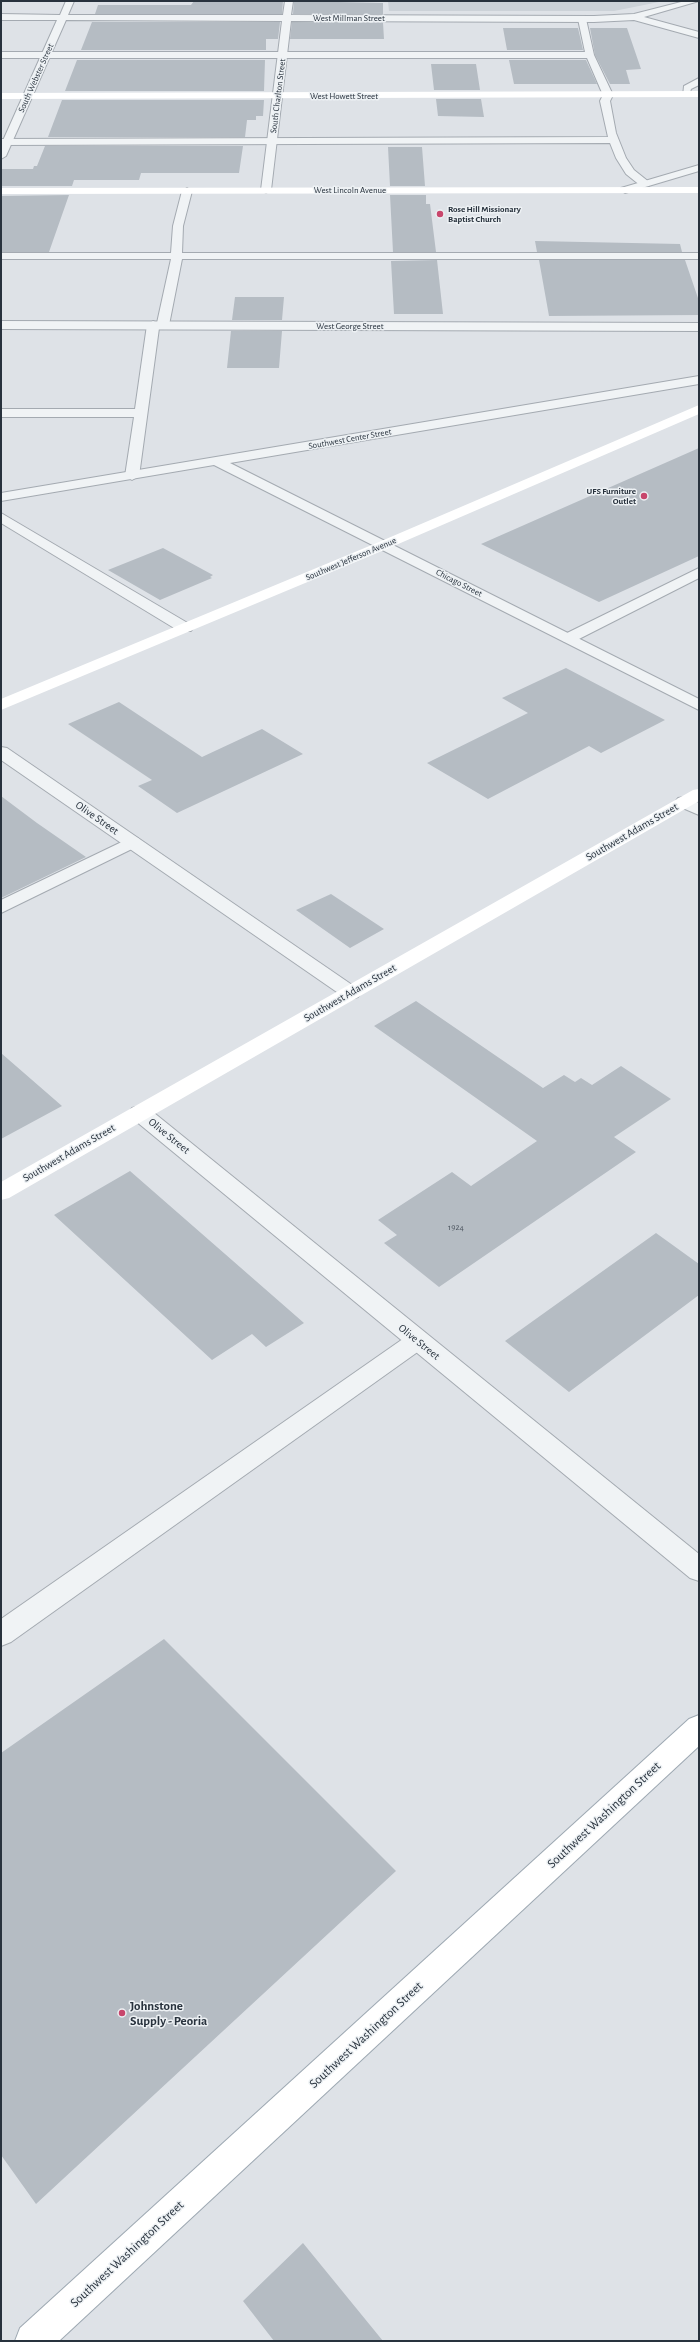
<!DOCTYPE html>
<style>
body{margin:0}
#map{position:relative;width:700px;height:2342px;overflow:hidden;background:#dee2e7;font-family:"Alegreya Sans",sans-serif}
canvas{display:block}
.frame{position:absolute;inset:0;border:2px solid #28323d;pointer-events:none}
</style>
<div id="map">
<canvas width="700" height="2342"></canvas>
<div class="frame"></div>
</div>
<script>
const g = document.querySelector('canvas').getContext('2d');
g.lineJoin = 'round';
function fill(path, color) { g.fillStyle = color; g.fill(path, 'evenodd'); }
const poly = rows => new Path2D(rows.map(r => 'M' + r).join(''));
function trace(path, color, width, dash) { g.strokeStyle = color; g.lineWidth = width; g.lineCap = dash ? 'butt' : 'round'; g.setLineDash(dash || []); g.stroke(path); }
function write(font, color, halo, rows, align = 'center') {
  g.font = font + ' "Alegreya Sans",sans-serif'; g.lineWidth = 3; g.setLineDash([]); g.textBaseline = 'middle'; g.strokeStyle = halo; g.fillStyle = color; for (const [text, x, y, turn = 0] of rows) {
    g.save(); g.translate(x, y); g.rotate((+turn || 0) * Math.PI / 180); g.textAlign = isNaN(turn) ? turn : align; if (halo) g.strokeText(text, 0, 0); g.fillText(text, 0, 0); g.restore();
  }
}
fill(poly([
 [388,1,664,1,614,11,389,11]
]), '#ccd2d8');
fill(poly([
 [194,1,283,1,282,14,95,14,98,5,191,5],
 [294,1,383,3,383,14,293,14],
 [92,22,280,22,278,39,266,39,266,50,81,50],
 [292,22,383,23,384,39,290,39],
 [503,28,578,28,583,50,507,50],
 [590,28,627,28,641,69,626,70,630,84,610,84,595,55],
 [77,60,265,60,264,91,65,91],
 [509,60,586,60,597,84,514,84],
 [431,64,476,64,480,90,434,90],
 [436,99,481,99,484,117,438,116],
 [62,100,264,100,263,116,256,116,256,120,247,120,245,137,48,137],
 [45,146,243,146,239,173,141,173,139,180,74,180,72,186,1,186,1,169,33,169,34,166,37,166],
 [388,147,422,147,425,186,390,186],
 [69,195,49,252,1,252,1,196],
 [390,195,426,195,426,204,430,204,436,252,393,252],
 [535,241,680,244,682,252,537,252],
 [437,260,443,314,394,314,391,261],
 [539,260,685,260,699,301,699,315,549,316],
 [235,297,284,297,282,320,232,320],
 [231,331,282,331,279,368,227,368],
 [699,448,699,556,599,602,481,544],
 [163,548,213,575,210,577,212,578,160,600,108,570],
 [566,668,665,720,601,753,589,746,488,799,427,763,528,713,502,698],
 [119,702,202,757,262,729,303,754,177,813,138,786,152,780,68,724],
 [1,796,37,823,86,857,1,898],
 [331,894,384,929,350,948,296,910],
 [416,1001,543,1088,564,1075,575,1082,581,1078,592,1085,621,1066,671,1099,614,1137,636,1152,439,1287,384,1243,397,1235,378,1220,452,1172,471,1186,537,1141,374,1026],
 [1,1053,62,1106,1,1139],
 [130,1171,304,1323,266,1347,252,1334,212,1360,54,1215],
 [656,1233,699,1264,699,1295,569,1392,505,1341],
 [164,1639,396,1871,36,2204,1,2155,1,1753],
 [303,2243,383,2341,274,2341,243,2301]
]), '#b5bcc3');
const service = poly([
 [582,16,586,19,594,55,613,95,610,101,616,133,626,158,634,170,649,182,649,186,641,186,626,174,616,158,610,143,1,145,1,139,608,137,600,101,603,95,587,58,1,58,1,52,585,52,578,19,582,16],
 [187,188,192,191,183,226,182,253,699,253,699,259,182,259,169,325,163,329,159,328,139,476,132,480,125,476,134,417,1,417,1,409,135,409,147,325,153,321,157,323,171,259,1,259,1,253,171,253,173,226,182,191,187,188],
 [1,513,191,625,193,628,191,631,179,631,1,523,1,513],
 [699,568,699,578,575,641,569,643,563,641,561,638,563,635,699,568],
 [132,837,138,838,141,842,138,846,1,913,1,900,132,837],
 [418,1331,426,1334,430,1340,426,1346,11,1642,1,1646,1,1619,410,1334,418,1331]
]);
const minor = poly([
 [66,1,74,1,68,15,283,15,285,1,293,1,291,15,594,16,634,14,685,1,699,1,644,17,699,32,699,38,634,20,594,22,291,21,271,190,266,193,261,190,282,21,66,20,6,156,1,159,1,145,57,20,1,20,1,14,60,15,66,1],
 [699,78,699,85,691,89,689,96,683,96,684,86,699,78],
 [699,165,699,171,625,193,620,190,621,188,699,165],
 [1,321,699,323,699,331,1,329,1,321],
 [699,376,699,384,230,463,699,699,699,710,214,465,1,501,1,493,699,376],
 [1,747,7,748,358,989,361,993,358,997,351,999,344,997,1,760,1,747],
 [684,797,699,803,699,815,678,806,675,802,678,798,684,797],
 [140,1106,148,1108,699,1554,699,1581,690,1578,132,1118,129,1113,132,1108,140,1106]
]);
const primary = poly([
 [699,1715,699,1746,59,2341,15,2341,20,2328,689,1719,699,1715]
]);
trace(service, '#a4aab1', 2);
trace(minor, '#a4aab1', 2);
trace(primary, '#9da8b2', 2);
fill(service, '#f0f3f5');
fill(minor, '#f0f3f5');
fill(poly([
 [699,91,699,97,1,99,1,93,699,91],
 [699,187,699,193,1,194,1,188,699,187],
 [699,405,699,414,389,548,1,710,1,699,379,542,699,405],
 [699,789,699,801,9,1198,1,1200,1,1182,693,790,699,789]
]), '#fff');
fill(primary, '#fff');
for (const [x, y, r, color] of [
 [440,214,4,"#c8466c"],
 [644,496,4,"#c8466c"],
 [122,2013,4,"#c8466c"]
]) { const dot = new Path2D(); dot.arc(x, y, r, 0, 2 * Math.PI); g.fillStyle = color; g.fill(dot); trace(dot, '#edf1f4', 1.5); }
write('9px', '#28323d', '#edf1f4', [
 ["West Millman Street",349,18],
 ["South Webster Street",36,78,-66],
 ["South Charlton Street",278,96,-83],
 ["West Howett Street",344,96],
 ["West Lincoln Avenue",350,190],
 ["West George Street",350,326],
 ["Southwest Center Street",350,439,-10],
 ["Southwest Jefferson Avenue",351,559,-23],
 ["Chicago Street",459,583,27]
]);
write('bold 9px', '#28323d', '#edf1f4', [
 ["Rose Hill Missionary",448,209],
 ["Baptist Church",448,219],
 ["UFS Furniture",636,491,"right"],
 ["Outlet",636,501,"right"]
], 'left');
write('9px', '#4b545e', null, [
 ["1924",456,1227]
]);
write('11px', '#28323d', '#edf1f4', [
 ["Olive Street",97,818,35],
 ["Southwest Adams Street",632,832,-30],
 ["Southwest Adams Street",350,993,-30],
 ["Olive Street",169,1136,39],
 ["Southwest Adams Street",69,1153,-30],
 ["Olive Street",419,1342,39]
]);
write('13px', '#28323d', '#edf1f4', [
 ["Southwest Washington Street",604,1815,-43],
 ["Southwest Washington Street",366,2035,-43],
 ["Southwest Washington Street",127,2254,-43]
]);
write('bold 13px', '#28323d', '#edf1f4', [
 ["Johnstone",130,2006],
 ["Supply - Peoria",130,2021]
], 'left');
</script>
